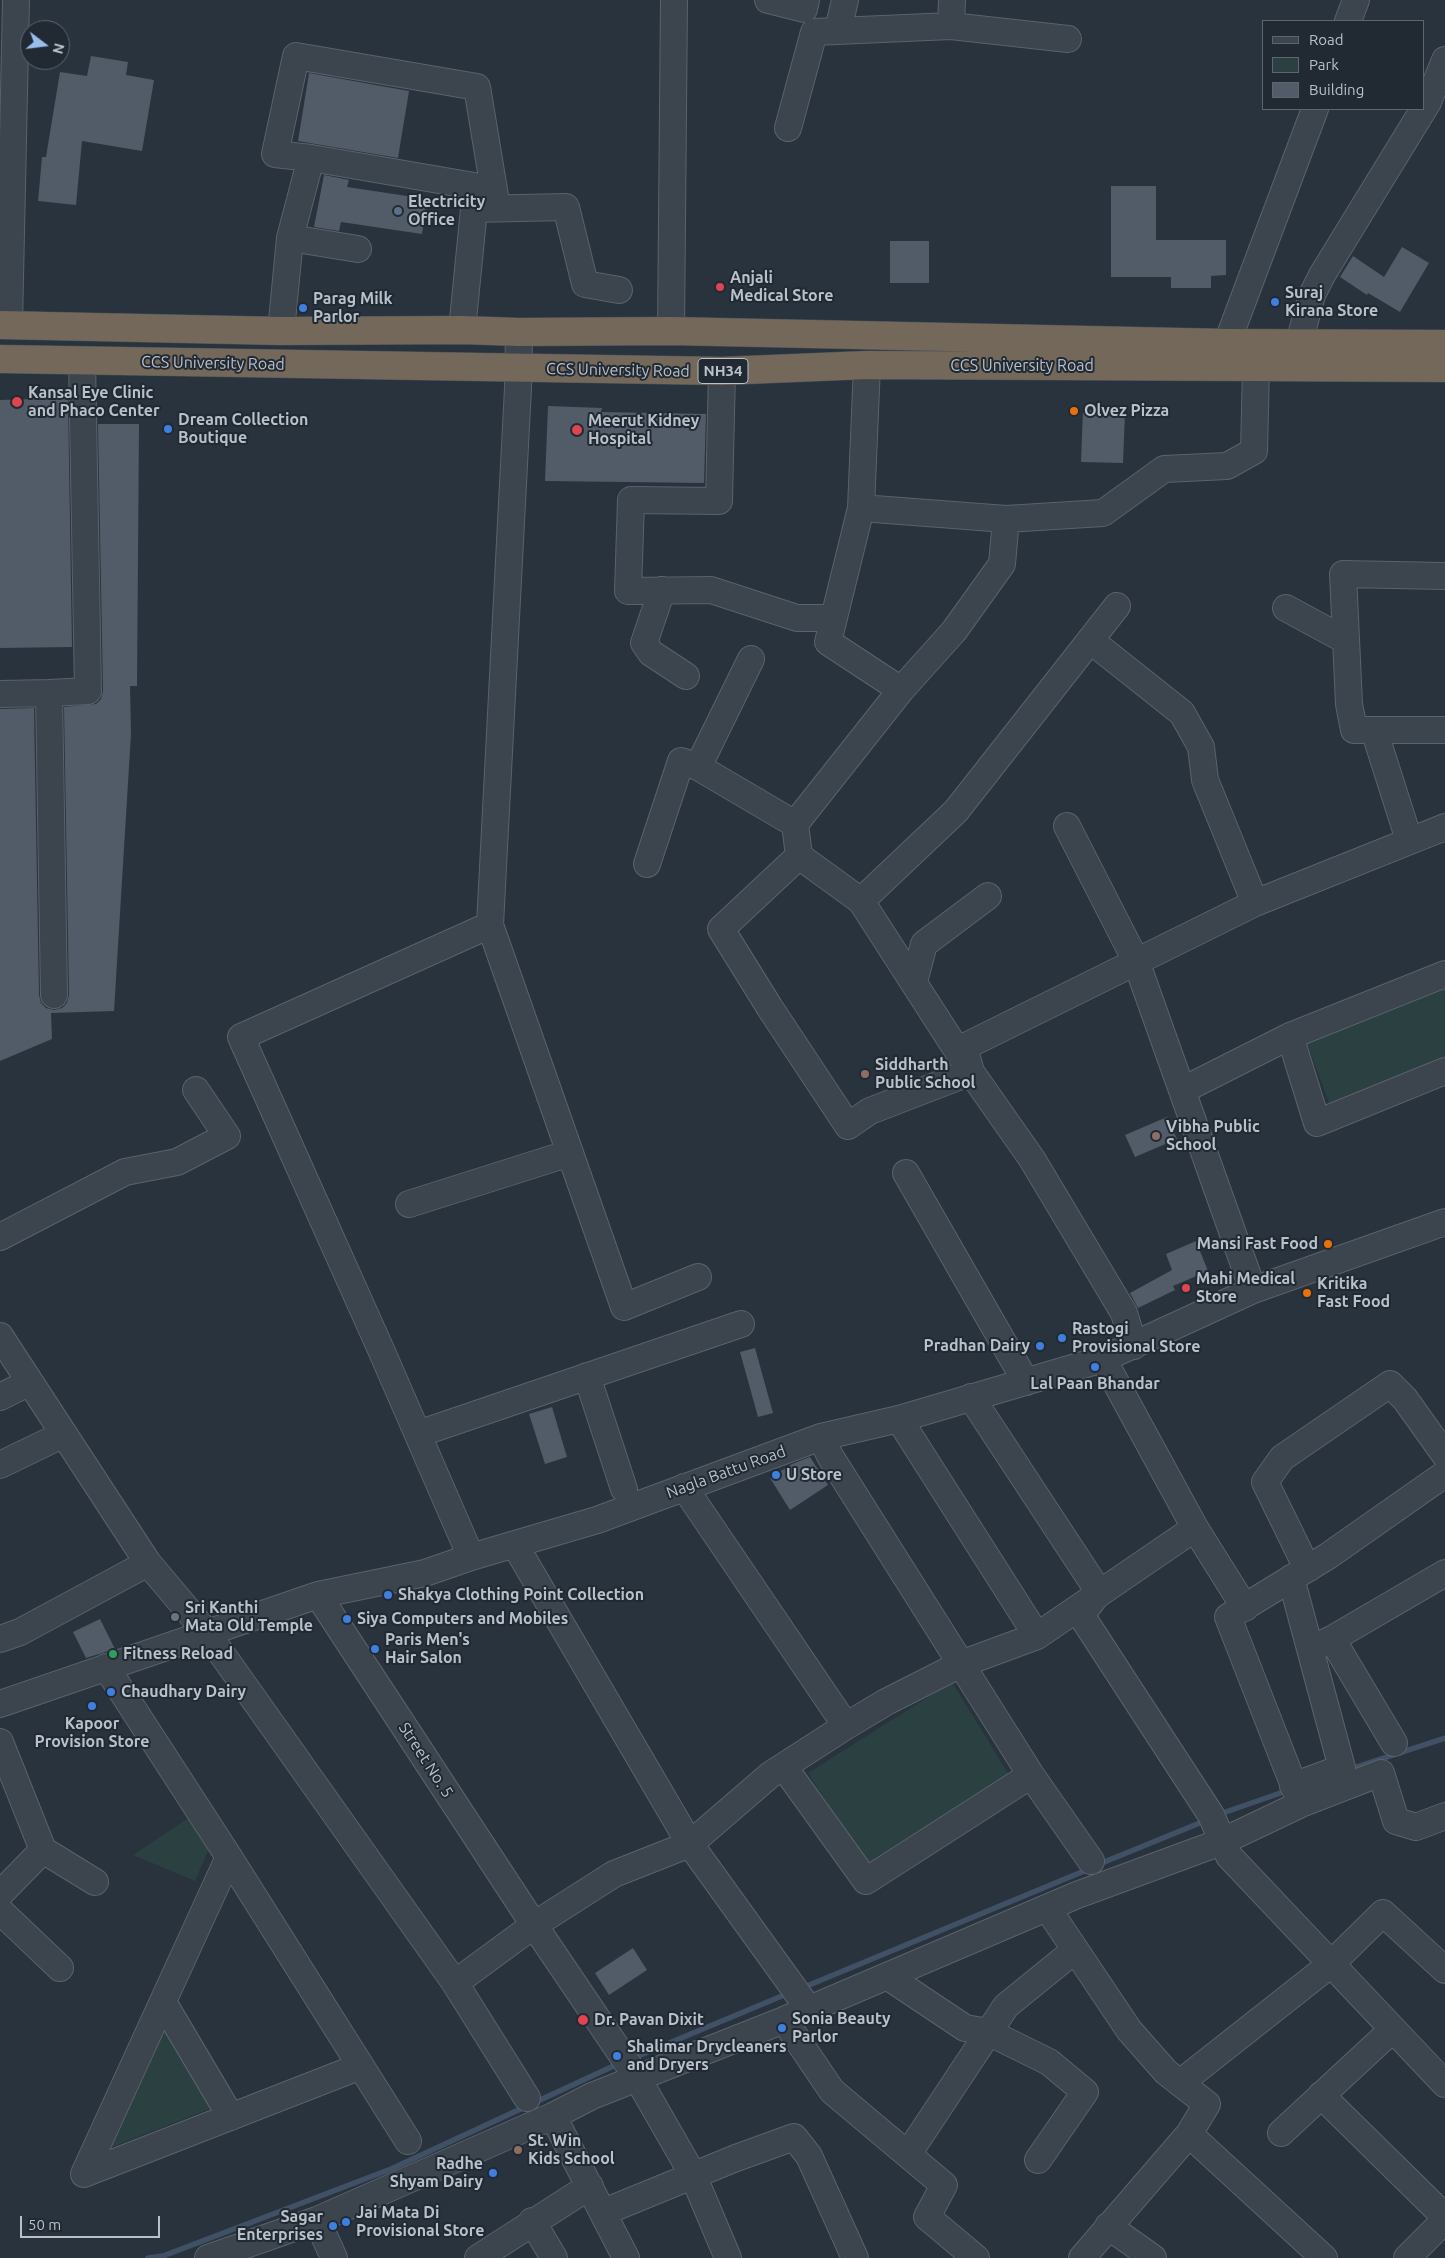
<!DOCTYPE html>
<style>
body{margin:0}
#map{position:relative;width:1445px;height:2258px;overflow:hidden;background:#28333e;font-family:Ubuntu,sans-serif}
canvas{display:block}
.legend{position:absolute;left:1262px;top:20px;width:162px;height:90px;box-sizing:border-box;background:#212933;border:1px solid #5d656f;margin:0;padding:6px 9px;list-style:none;font-size:15px;color:#b8c0c9}
.legend li{display:flex;align-items:center;gap:10px;height:25px}
.legend b{width:25px;border:1px solid #5d656f}
.north{position:absolute;left:20px;top:20px;width:50px;height:50px;box-sizing:border-box;background:#212933;border:1px solid #5d656f;border-radius:50%;rotate:105deg;font-size:14px;font-weight:700;line-height:20px;text-align:center;color:#b8c0c9}
.north::after{content:'';display:block;margin:auto;width:18px;height:22px;background:#99beed;clip-path:polygon(50% 0,100% 100%,50% 72%,0 100%)}
.scale{position:absolute;left:20px;top:2216px;width:140px;height:22px;box-sizing:border-box;border:2px solid #b8c0c9;border-top:0;padding-left:6px;font-size:15px;line-height:18px;white-space:nowrap;color:#b8c0c9;-webkit-text-stroke:4px #212933;paint-order:stroke}
</style>
<div id="map">
<canvas width="1445" height="2258"></canvas>
<ul class="legend">
<li><b style="height:6px;background:#3c444e"></b>Road</li>
<li><b style="height:14px;background:#2b4040"></b>Park</li>
<li><b style="height:14px;background:#525c68"></b>Building</li>
</ul>
<div class="north">N</div>
<div class="scale">50 m</div>
</div>
<script>
const g = document.querySelector('canvas').getContext('2d');
g.lineJoin = 'round';
function fill(path, color) { g.fillStyle = color; g.fill(path, 'evenodd'); }
const poly = rows => new Path2D(rows.map(r => 'M' + r).join(''));
function trace(path, color, width, dash) { g.strokeStyle = color; g.lineWidth = width; g.lineCap = dash ? 'butt' : 'round'; g.setLineDash(dash || []); g.stroke(path); }
function write(font, color, halo, rows, align = 'center') {
  g.font = font + ' Ubuntu,sans-serif'; g.lineWidth = 4; g.setLineDash([]); g.textBaseline = 'middle'; g.strokeStyle = halo; g.fillStyle = color; for (const [text, x, y, turn = 0] of rows) {
    g.save(); g.translate(x, y); g.rotate((+turn || 0) * Math.PI / 180); g.textAlign = isNaN(turn) ? turn : align; if (halo) g.strokeText(text, 0, 0); g.fillText(text, 0, 0); g.restore();
  }
}
fill(poly([
 [1445,986,1445,1059,1329,1103,1305,1038],
 [952,1682,1011,1778,868,1867,808,1773],
 [190,1817,210,1846,195,1881,133,1855],
 [164,2026,212,2108,107,2149]
]), '#2b4040');
trace(poly([
 [1347,1770,1445,1738],
 [1217,1815,1289,1790],
 [1097,1865,1207,1820],
 [802,1988,1089,1869],
 [631,2059,789,1993],
 [148,2258,163,2256,391,2169,620,2063]
]), '#405165', 5.5);
fill(poly([
 [91,56,128,62,126,75,154,80,142,151,82,141,76,205,38,201,42,157,46,157,60,72,87,76],
 [309,73,409,91,398,158,298,141],
 [324,175,349,180,347,187,427,199,422,234,341,222,339,231,314,227],
 [1111,186,1156,186,1156,240,1226,240,1226,275,1211,276,1211,288,1171,288,1171,277,1111,277],
 [890,241,929,241,929,283,890,283],
 [1402,247,1429,263,1400,312,1368,293,1367,295,1340,277,1353,256,1384,277],
 [68,398,72,647,0,648,0,400],
 [548,406,602,408,601,412,706,414,704,483,545,481],
 [1083,410,1125,412,1123,463,1081,462],
 [98,424,139,424,137,686,130,686,131,734,114,1011,51,1013,52,1039,0,1061,0,709,34,708,39,995,41,1003,46,1008,54,1010,62,1008,67,1003,69,995,64,707,96,704,101,699,103,691],
 [1167,1117,1177,1139,1135,1157,1125,1135],
 [1196,1241,1208,1271,1173,1286,1175,1290,1138,1308,1130,1293,1172,1270,1166,1254],
 [755,1348,773,1413,758,1417,740,1352],
 [552,1407,567,1457,545,1464,529,1414],
 [810,1457,828,1485,790,1510,770,1478,792,1464],
 [100,1619,115,1649,86,1658,73,1632],
 [633,1948,647,1970,609,1995,595,1973]
]), '#525c68');
const minor = poly([
 [768,0,804,9,806,0],
 [952,0,951,26,1068,39],
 [1348,21,1356,0],
 [838,30,845,0],
 [788,128,814,32,951,26],
 [311,158,474,186,474,209],
 [290,238,358,249],
 [9,325,16,0],
 [462,330,474,209,566,207,585,284,619,290],
 [281,331,290,238,311,158,275,154,296,56,477,87,497,208],
 [671,331,674,0],
 [519,332,518,388,490,925,624,1307,698,1277],
 [1227,343,1315,109],
 [1299,343,1312,295,1322,275,1428,102,1445,60],
 [867,365,861,508,828,642,901,690,795,824,799,856,721,929,770,1008,848,1126,870,1111,971,1072,964,1047,1255,903,1445,827],
 [722,371,719,501,631,500,628,591,711,590,797,618,834,618],
 [861,508,1006,519,1103,513,1164,469,1227,466,1254,451,1256,367],
 [1445,576,1343,574,1349,704,1354,730,1445,730],
 [662,590,644,643,651,653,686,676],
 [1286,608,1345,640],
 [1090,640,1182,713,1201,747,1205,780,1255,903],
 [751,659,698,767,795,824],
 [901,690,954,631,1002,564,1006,519],
 [0,694,49,693],
 [1374,730,1409,840],
 [1067,826,1136,961,1253,1290],
 [799,856,861,901,971,1072,1032,1159,1124,1313,1134,1346],
 [647,864,681,761,698,767],
 [861,901,956,811,1117,606],
 [914,982,924,944,988,896],
 [54,995,49,693,88,691,82,360],
 [1290,1036,1317,1123,1445,1071],
 [1183,1090,1290,1036,1445,974],
 [906,1173,1026,1382],
 [409,1204,570,1153],
 [0,1237,125,1172,177,1162,227,1136,196,1090],
 [0,1336,148,1563,207,1633,455,1983,527,2098],
 [1103,1359,1195,1528,1245,1608],
 [587,1376,624,1489],
 [0,1397,30,1382],
 [971,1397,1099,1592,1081,1615,1211,1815,1229,1856,1445,2084],
 [899,1419,1037,1636],
 [418,1434,741,1324],
 [821,1437,830,1456,1031,1775,1091,1861],
 [0,1465,64,1434],
 [684,1487,846,1726],
 [515,1545,690,1844,803,2001],
 [471,1557,382,1352,241,1037,490,925],
 [1309,1568,1305,1564,1265,1482,1282,1458,1390,1384,1405,1399,1445,1455],
 [1291,1578,1342,1768,1293,1786],
 [318,1595,534,1925,638,2079,693,2175,728,2258],
 [0,1639,20,1632,148,1563],
 [1332,1639,1394,1743],
 [1311,1649,1332,1639,1445,1573],
 [106,1667,229,1857,408,2141],
 [0,1704,318,1595,425,1573,471,1557,597,1520,821,1437,899,1419,1103,1359,1253,1290,1445,1222],
 [0,1742,43,1850,0,1894],
 [784,1767,866,1881,1031,1775],
 [1301,1804,1228,1617,1328,1556,1445,1474],
 [43,1850,95,1882],
 [229,1857,84,2174,361,2066],
 [1048,1909,1129,2030,1166,2072,1207,2104,1189,2134,1082,2258],
 [0,1911,60,1968],
 [887,1976,965,2028,988,2032,1049,2062,1085,2092,1038,2160],
 [455,1983,534,1925,614,1874,690,1844,770,1775,846,1726,886,1702,961,1664,1037,1636,1195,1528],
 [163,2002,231,2117],
 [784,2020,832,2091,944,2185,927,2217,976,2258],
 [1180,2083,1331,1964,1383,1913,1445,1970],
 [1321,2095,1445,2217],
 [553,2116,626,2258],
 [1281,2133,1393,2029],
 [1189,2134,1324,2258],
 [908,2154,1006,2006,1075,1950],
 [604,2212,736,2158,794,2137,809,2156,855,2258],
 [317,2220,334,2258],
 [532,2221,554,2258],
 [1108,2226,1153,2258],
 [208,2258,317,2220,553,2116,592,2096,784,2020,1077,1895,1221,1842,1301,1804,1381,1773,1396,1821,1416,1827,1445,1816],
 [478,2258,590,2186],
 [1407,2258,1445,2220]
]);
const highway = poly([
 [0,325,281,331,462,330,519,332,671,331,1227,343,1445,344],
 [0,359,722,371,867,365,1445,368]
]);
trace(minor, '#5a626c', 28);
trace(highway, '#474f59', 29);
trace(minor, '#3c444e', 26);
trace(highway, '#73685a', 28);
for (const [x, y, r, color] of [
 [398,211,5,"#5c6f8a"],
 [720,287,5,"#e0444e"],
 [1275,302,5,"#3f7fe0"],
 [303,308,5,"#3f7fe0"],
 [17,402,6,"#e0444e"],
 [1074,411,5,"#e8710a"],
 [168,429,5,"#3f7fe0"],
 [577,430,6,"#e0444e"],
 [865,1074,5,"#8d6e63"],
 [1156,1136,5,"#8d6e63"],
 [1328,1244,5,"#e8710a"],
 [1186,1288,5,"#e0444e"],
 [1307,1293,5,"#e8710a"],
 [1062,1338,5,"#3f7fe0"],
 [1040,1346,5,"#3f7fe0"],
 [1095,1367,5,"#3f7fe0"],
 [776,1475,5,"#3f7fe0"],
 [388,1595,5,"#3f7fe0"],
 [175,1617,5,"#6b7280"],
 [347,1619,5,"#3f7fe0"],
 [375,1649,5,"#3f7fe0"],
 [113,1654,5,"#2e9e5b"],
 [111,1692,5,"#3f7fe0"],
 [92,1706,5,"#3f7fe0"],
 [583,2020,6,"#e0444e"],
 [782,2028,5,"#3f7fe0"],
 [617,2056,5,"#3f7fe0"],
 [518,2150,5,"#8d6e63"],
 [493,2173,5,"#3f7fe0"],
 [346,2222,5,"#3f7fe0"],
 [333,2226,5,"#3f7fe0"]
]) { const dot = new Path2D(); dot.arc(x, y, r, 0, 2 * Math.PI); g.fillStyle = color; g.fill(dot); trace(dot, '#212933', 2); }
for (const [x, y, w] of [
 [723,371,50]
]) { const box = new Path2D(); box.roundRect(x - w / 2, y - 12.5, w, 25, 4); g.fillStyle = '#212933'; g.fill(box); trace(box, '#b8c0c9', 1); }
write('bold 15px', '#b8c0c9', null, [
 ["NH34",723,371]
]);
write('bold 16px', '#b8c0c9', '#212933', [
 ["Electricity",408,202],
 ["Office",408,220],
 ["Anjali",730,278],
 ["Medical Store",730,296],
 ["Suraj",1285,293],
 ["Kirana Store",1285,311],
 ["Parag Milk",313,299],
 ["Parlor",313,317],
 ["Kansal Eye Clinic",28,393],
 ["and Phaco Center",28,411],
 ["Olvez Pizza",1084,411],
 ["Dream Collection",178,420],
 ["Boutique",178,438],
 ["Meerut Kidney",588,421],
 ["Hospital",588,439],
 ["Siddharth",875,1065],
 ["Public School",875,1083],
 ["Vibha Public",1166,1127],
 ["School",1166,1145],
 ["Mansi Fast Food",1318,1244,"right"],
 ["Mahi Medical",1196,1279],
 ["Store",1196,1297],
 ["Kritika",1317,1284],
 ["Fast Food",1317,1302],
 ["Rastogi",1072,1329],
 ["Provisional Store",1072,1347],
 ["Pradhan Dairy",1030,1346,"right"],
 ["Lal Paan Bhandar",1095,1384,"center"],
 ["U Store",786,1475],
 ["Shakya Clothing Point Collection",398,1595],
 ["Sri Kanthi",185,1608],
 ["Mata Old Temple",185,1626],
 ["Siya Computers and Mobiles",357,1619],
 ["Paris Men's",385,1640],
 ["Hair Salon",385,1658],
 ["Fitness Reload",123,1654],
 ["Chaudhary Dairy",121,1692],
 ["Kapoor",92,1724,"center"],
 ["Provision Store",92,1742,"center"],
 ["Sonia Beauty",792,2019],
 ["Parlor",792,2037],
 ["Dr. Pavan Dixit",594,2020],
 ["Shalimar Drycleaners",627,2047],
 ["and Dryers",627,2065],
 ["St. Win",528,2141],
 ["Kids School",528,2159],
 ["Radhe",483,2164,"right"],
 ["Shyam Dairy",483,2182,"right"],
 ["Jai Mata Di",356,2213],
 ["Provisional Store",356,2231],
 ["Sagar",323,2217,"right"],
 ["Enterprises",323,2235,"right"]
], 'left');
write('16px', '#b8c0c9', '#212933', [
 ["CCS University Road",213,363,1],
 ["CCS University Road",1022,366],
 ["CCS University Road",618,370,1],
 ["Nagla Battu Road",726,1472,-20],
 ["Street No. 5",426,1760,57]
]);
</script>
